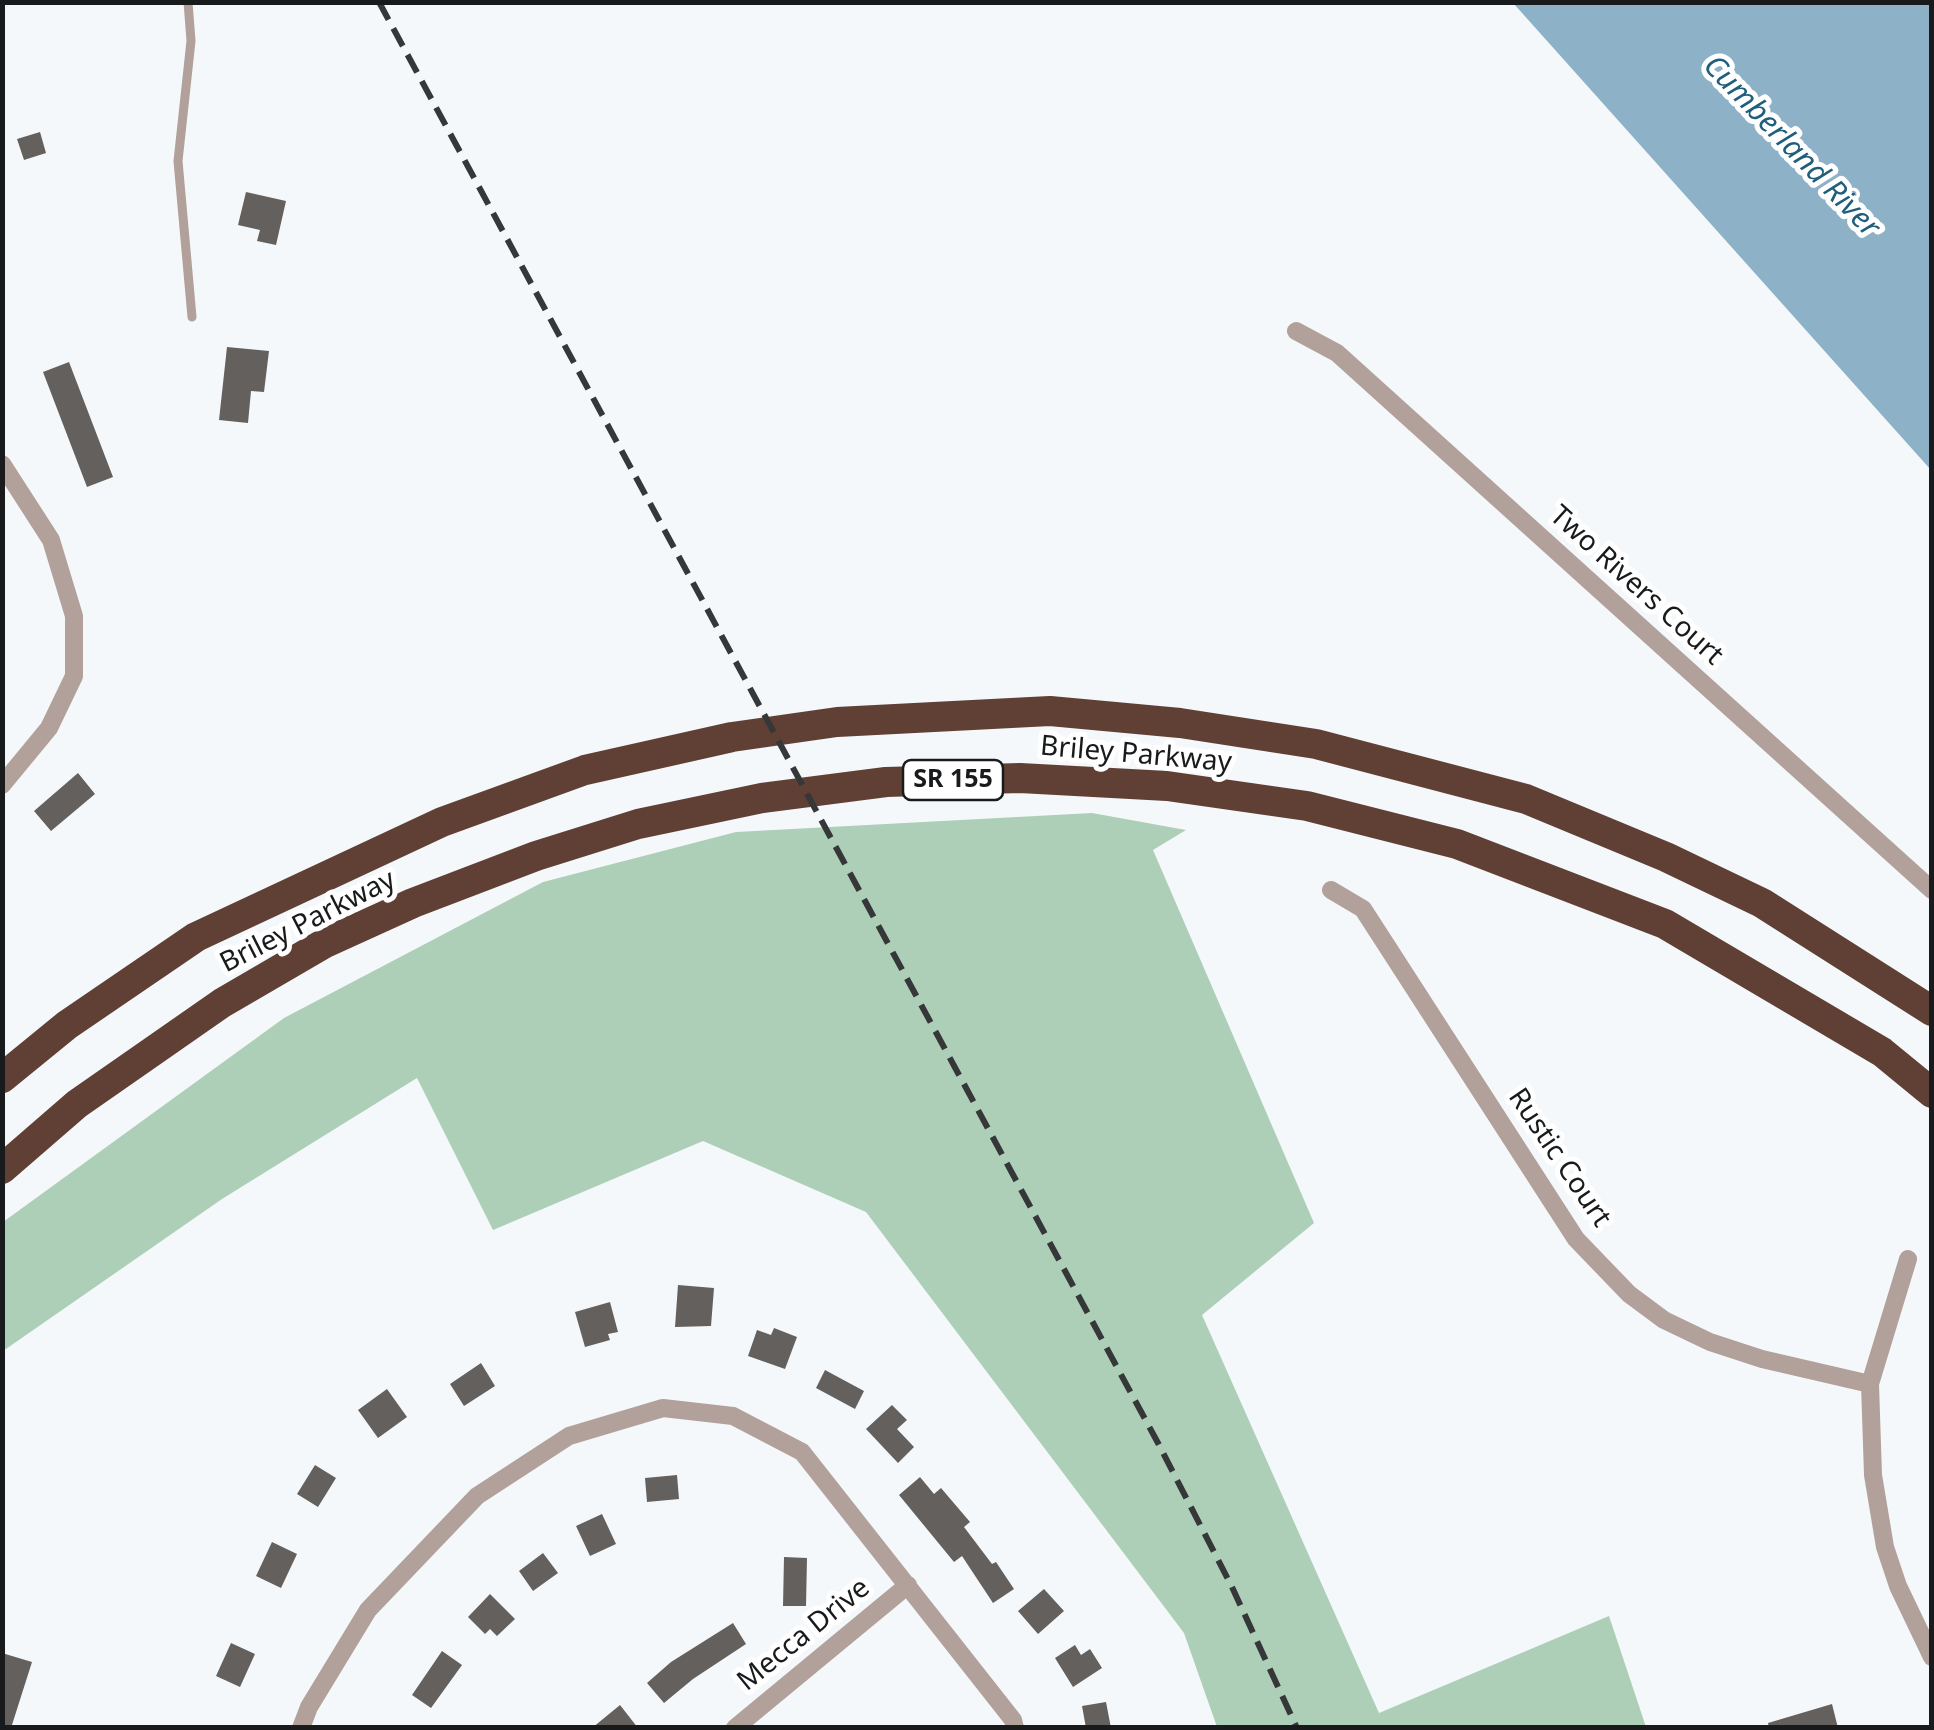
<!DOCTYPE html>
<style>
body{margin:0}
#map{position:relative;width:1934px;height:1730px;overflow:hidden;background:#f4f8fb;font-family:"Noto Sans",sans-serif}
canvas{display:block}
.frame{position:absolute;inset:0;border:5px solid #181a1b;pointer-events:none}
</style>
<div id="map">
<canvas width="1934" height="1730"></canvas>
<div class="frame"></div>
</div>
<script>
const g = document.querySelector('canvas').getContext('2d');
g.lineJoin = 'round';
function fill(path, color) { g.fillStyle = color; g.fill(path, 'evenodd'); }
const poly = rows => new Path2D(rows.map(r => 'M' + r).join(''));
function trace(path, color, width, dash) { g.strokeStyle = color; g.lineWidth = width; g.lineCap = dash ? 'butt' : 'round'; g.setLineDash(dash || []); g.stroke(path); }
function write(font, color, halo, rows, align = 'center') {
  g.font = font + ' "Noto Sans",sans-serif'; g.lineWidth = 10; g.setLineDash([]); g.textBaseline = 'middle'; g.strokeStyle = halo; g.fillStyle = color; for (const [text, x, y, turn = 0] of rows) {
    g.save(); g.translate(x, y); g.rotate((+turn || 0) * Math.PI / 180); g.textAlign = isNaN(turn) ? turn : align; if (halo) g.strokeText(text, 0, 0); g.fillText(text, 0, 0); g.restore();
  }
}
fill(poly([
 [1092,813,1186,830,1153,850,1314,1223,1202,1315,1379,1713,1609,1616,1646,1727,1217,1727,1184,1633,866,1212,703,1141,493,1230,417,1078,222,1199,3,1351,3,1222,284,1018,543,882,736,832]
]), '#adcfb7');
fill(poly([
 [1512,3,1931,3,1931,470,1514,4]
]), '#8db1c6');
fill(poly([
 [40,132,46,153,24,160,17,139],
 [246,192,286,201,276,245,257,241,260,230,238,225],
 [227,347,269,351,264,392,251,391,248,423,219,420],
 [69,362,113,477,87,487,43,372],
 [78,773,95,794,51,831,34,811],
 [678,1285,714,1288,711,1326,675,1327],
 [610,1302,618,1332,608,1334,610,1340,585,1347,575,1312],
 [774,1328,797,1337,785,1369,748,1356,757,1330,771,1335],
 [481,1363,495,1386,464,1406,450,1384],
 [825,1370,864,1391,855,1409,816,1388],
 [387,1389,407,1417,378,1438,358,1410],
 [892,1405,907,1420,897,1429,914,1447,898,1463,866,1429],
 [315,1465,336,1478,318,1507,297,1494],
 [677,1475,679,1499,647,1502,645,1478],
 [920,1477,934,1494,941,1488,970,1522,964,1527,992,1564,996,1562,1014,1589,993,1603,962,1556,954,1562,899,1495],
 [602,1514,616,1544,590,1556,576,1526],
 [272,1542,297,1554,281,1588,256,1576],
 [543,1553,558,1573,533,1591,519,1571],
 [784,1557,807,1558,806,1606,783,1606],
 [1044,1589,1064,1611,1038,1634,1018,1611],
 [490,1594,515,1619,497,1636,490,1629,485,1634,468,1617],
 [733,1623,746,1644,693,1679,664,1703,647,1683,671,1662],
 [231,1643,255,1654,240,1687,216,1676],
 [1075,1645,1081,1655,1090,1649,1102,1668,1073,1687,1055,1658],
 [442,1651,462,1665,431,1708,412,1695],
 [2,1653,32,1662,11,1728,2,1728],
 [1106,1702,1111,1728,1086,1728,1082,1706],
 [1832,1704,1838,1728,1769,1728,1768,1723],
 [620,1705,638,1728,592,1728]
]), '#63605d');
trace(poly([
 [188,2,191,41,178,161,192,317]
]), '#b2a09a', 9);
trace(poly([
 [1296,331,1337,353,1932,890],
 [2,464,51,540,74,616,74,676,49,728,2,785],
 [1331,890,1363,909,1576,1239,1629,1294,1664,1320,1710,1342,1762,1359,1870,1384],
 [1908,1259,1870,1384,1873,1475,1885,1547,1898,1586,1932,1657],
 [301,1728,309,1707,368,1610,477,1496,569,1436,663,1408,733,1416,802,1452,1013,1720,1015,1728],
 [735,1728,908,1585]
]), '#b2a09a', 18);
trace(poly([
 [2,1078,67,1025,196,937,442,822,585,770,732,737,837,722,1050,711,1180,723,1316,744,1526,799,1666,857,1762,903,1932,1011],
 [2,1169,77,1104,222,1003,325,943,413,903,536,856,638,824,762,798,886,782,1020,778,1167,786,1307,806,1457,844,1665,924,1882,1052,1932,1093]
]), '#604035', 30);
trace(poly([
 [379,2,1158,1443,1232,1587,1297,1728]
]), '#353738', 6, [20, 10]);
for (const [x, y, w] of [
 [953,780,100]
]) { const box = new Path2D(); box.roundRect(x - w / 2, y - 20, w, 40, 8); g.fillStyle = '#fff'; g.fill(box); trace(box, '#181a1b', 2.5); }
write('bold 25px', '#181a1b', null, [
 ["SR 155",953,780]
]);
write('28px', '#181a1b', '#fff', [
 ["Two Rivers Court",1636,586,42],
 ["Briley Parkway",1136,755,5],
 ["Briley Parkway",308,922,-27],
 ["Rustic Court",1559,1158,56],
 ["Mecca Drive",804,1635,-39]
]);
write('italic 30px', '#1f5f7c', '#fff', [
 ["Cumberland River",1791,147,46]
]);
</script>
